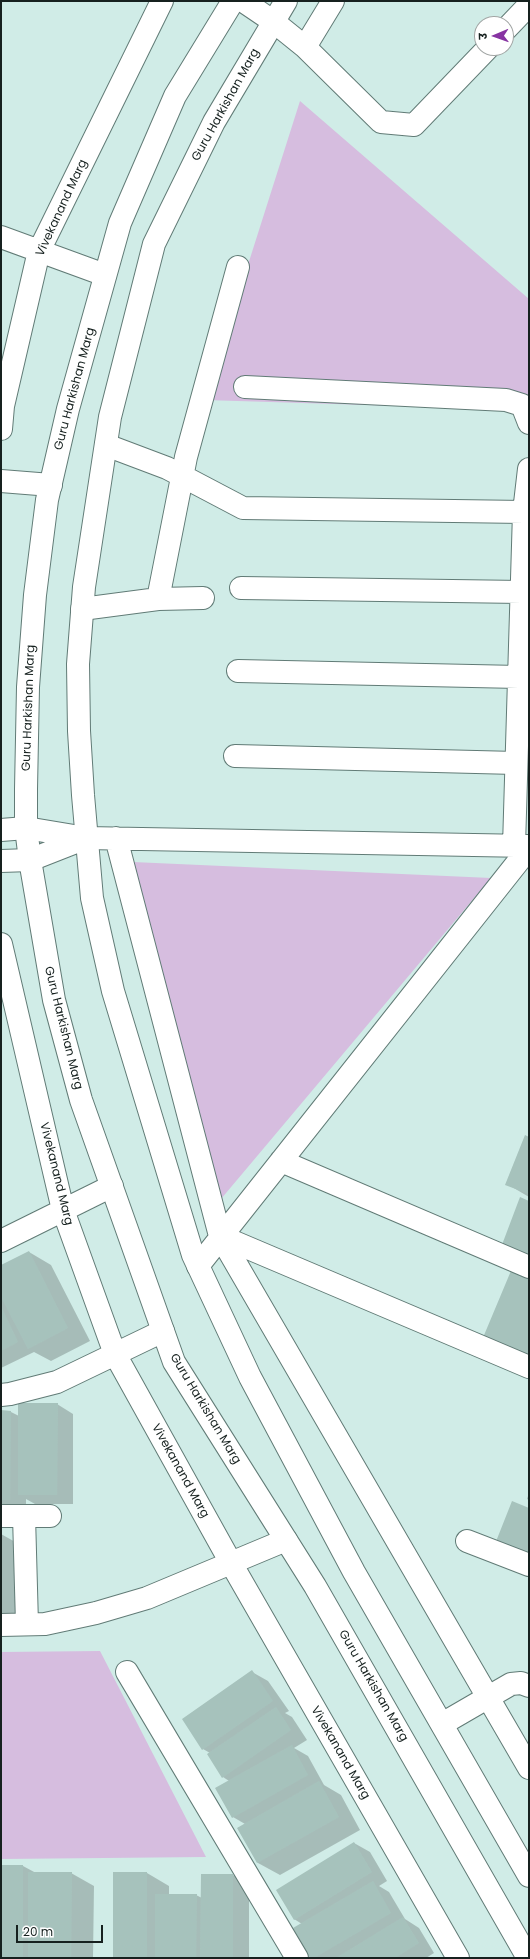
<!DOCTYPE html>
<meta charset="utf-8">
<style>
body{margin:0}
#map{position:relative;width:530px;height:1959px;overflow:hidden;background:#d0ece7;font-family:Poppins,"Noto Sans Devanagari",sans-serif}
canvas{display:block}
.frame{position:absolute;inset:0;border:2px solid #16211f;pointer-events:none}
.north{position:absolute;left:474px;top:16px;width:40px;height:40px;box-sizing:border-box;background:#fff;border:1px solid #a2a6a5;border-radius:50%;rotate:268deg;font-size:11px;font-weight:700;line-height:16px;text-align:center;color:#16211f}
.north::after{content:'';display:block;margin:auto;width:14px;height:18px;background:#8734a2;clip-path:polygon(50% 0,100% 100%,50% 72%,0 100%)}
.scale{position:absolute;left:16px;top:1925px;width:87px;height:18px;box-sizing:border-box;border:2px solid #16211f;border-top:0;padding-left:5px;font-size:12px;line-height:14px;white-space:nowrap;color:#16211f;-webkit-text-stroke:3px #fff;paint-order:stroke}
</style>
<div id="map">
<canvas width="530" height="1959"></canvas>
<div class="frame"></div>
<div class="north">उ</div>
<div class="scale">20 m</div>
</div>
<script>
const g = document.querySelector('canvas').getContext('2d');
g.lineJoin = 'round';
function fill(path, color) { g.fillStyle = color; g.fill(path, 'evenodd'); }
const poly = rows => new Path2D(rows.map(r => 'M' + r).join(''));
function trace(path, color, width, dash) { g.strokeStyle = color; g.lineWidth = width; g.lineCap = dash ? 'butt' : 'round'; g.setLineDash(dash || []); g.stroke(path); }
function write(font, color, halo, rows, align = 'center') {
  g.font = font + ' Poppins,sans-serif'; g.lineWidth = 3; g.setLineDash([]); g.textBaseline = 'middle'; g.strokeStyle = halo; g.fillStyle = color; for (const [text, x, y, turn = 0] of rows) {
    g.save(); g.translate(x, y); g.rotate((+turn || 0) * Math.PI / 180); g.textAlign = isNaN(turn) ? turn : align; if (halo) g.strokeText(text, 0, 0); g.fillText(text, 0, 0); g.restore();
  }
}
fill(poly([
 [300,101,529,299,529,410,205,400],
 [133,862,491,878,221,1199],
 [100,1651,206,1857,1,1859,1,1652]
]), '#d6bddf');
fill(poly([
 [529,1138,529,1197,507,1184],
 [29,1252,51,1265,90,1341,51,1361,34,1352,1,1368,1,1266],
 [57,1404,73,1414,73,1504,35,1504,26,1499,26,1508,1,1508,1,1411,11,1412,19,1416],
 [529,1493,529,1500,527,1499],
 [1,1534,17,1543,17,1614,1,1614],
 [252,1672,268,1681,289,1711,285,1713,292,1717,307,1740,294,1748,308,1756,324,1785,341,1795,360,1830,280,1875,258,1863,238,1828,245,1824,233,1817,229,1781,223,1777,210,1753,203,1749],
 [354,1843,370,1852,387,1881,379,1886,389,1892,405,1919,419,1928,434,1953,426,1958,311,1958,302,1924,294,1919],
 [1,1866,23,1866,36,1873,71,1873,94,1886,93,1958,1,1958],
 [147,1873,169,1886,169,1895,196,1895,202,1898,202,1875,233,1875,249,1884,249,1958,114,1958]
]), '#0003');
fill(poly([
 [525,1135,529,1137,529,1194,505,1185],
 [520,1197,529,1201,529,1261,500,1250],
 [29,1251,68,1328,28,1349,1,1297,1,1265],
 [513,1266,529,1273,529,1360,482,1340],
 [1,1306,18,1342,1,1351],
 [18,1403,58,1403,57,1495,18,1495],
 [1,1410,11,1411,10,1500,1,1500],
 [512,1501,529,1508,529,1558,495,1544],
 [252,1670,273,1701,202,1750,182,1719],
 [276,1707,291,1730,222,1778,207,1754],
 [292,1745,308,1775,232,1818,215,1788],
 [319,1781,339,1817,257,1863,237,1828],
 [354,1842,372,1872,294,1920,276,1890],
 [1,1865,23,1865,23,1958,1,1958],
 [28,1872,72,1872,71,1958,28,1958],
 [113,1872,147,1872,147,1958,113,1958],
 [201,1874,233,1874,233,1958,200,1958],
 [373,1881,391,1913,314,1958,310,1958,293,1928],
 [155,1894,197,1894,196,1958,155,1958],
 [403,1917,419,1943,395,1958,336,1958]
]), '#a6c2bc');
const minor = poly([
 [243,1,274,22,305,47,381,122,414,125,488,48],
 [506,29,529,5],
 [305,47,333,1],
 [1,237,105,275],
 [245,387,506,400,522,405,529,423],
 [1,429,3,406,39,251,162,1],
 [106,445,167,468,243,508,524,512],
 [1,481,51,485],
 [241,588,522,592],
 [158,599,186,457,238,267],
 [82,609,158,599,203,598],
 [238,671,519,677],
 [235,756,516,763],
 [1,830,26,828,86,838,529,846],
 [116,838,220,1236,529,1768],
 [514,846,524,512,529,469],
 [1,861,30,860,86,838],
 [1,944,63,1210,115,1354,231,1563,458,1958],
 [281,1161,529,1267],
 [220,1236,529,1367],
 [1,1241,112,1186],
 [198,1266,529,848],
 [1,1395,10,1394,57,1382,163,1331],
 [1,1516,50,1516],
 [24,1516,27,1624],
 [467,1541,529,1565],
 [1,1625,45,1624,96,1613,147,1598,286,1540],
 [127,1672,297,1958],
 [442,1724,511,1684,521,1683,529,1686]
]);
const major = poly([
 [233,1,175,96,120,223,68,409,47,500,35,595,28,687,26,789,26,828,30,860,54,1000,81,1100,174,1362,315,1586,528,1958],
 [286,1,214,122,154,244,110,417,84,587,78,664,79,731,83,795,92,898,113,991,193,1255,250,1377,354,1572,529,1876]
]);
trace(minor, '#617b76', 24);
trace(major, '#617b76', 24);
trace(minor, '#fff', 22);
trace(major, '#fff', 22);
write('12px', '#16211f', '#fff', [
 ["Guru Harkishan Marg",226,105,-61],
 ["Vivekanand Marg",62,208,-65],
 ["Guru Harkishan Marg",75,389,-75],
 ["Guru Harkishan Marg",29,708,-88],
 ["Guru Harkishan Marg",63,1028,76],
 ["Vivekanand Marg",56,1174,76],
 ["Guru Harkishan Marg",205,1409,59],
 ["Vivekanand Marg",180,1471,61],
 ["Guru Harkishan Marg",373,1686,60],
 ["Vivekanand Marg",340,1753,60]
]);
</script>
